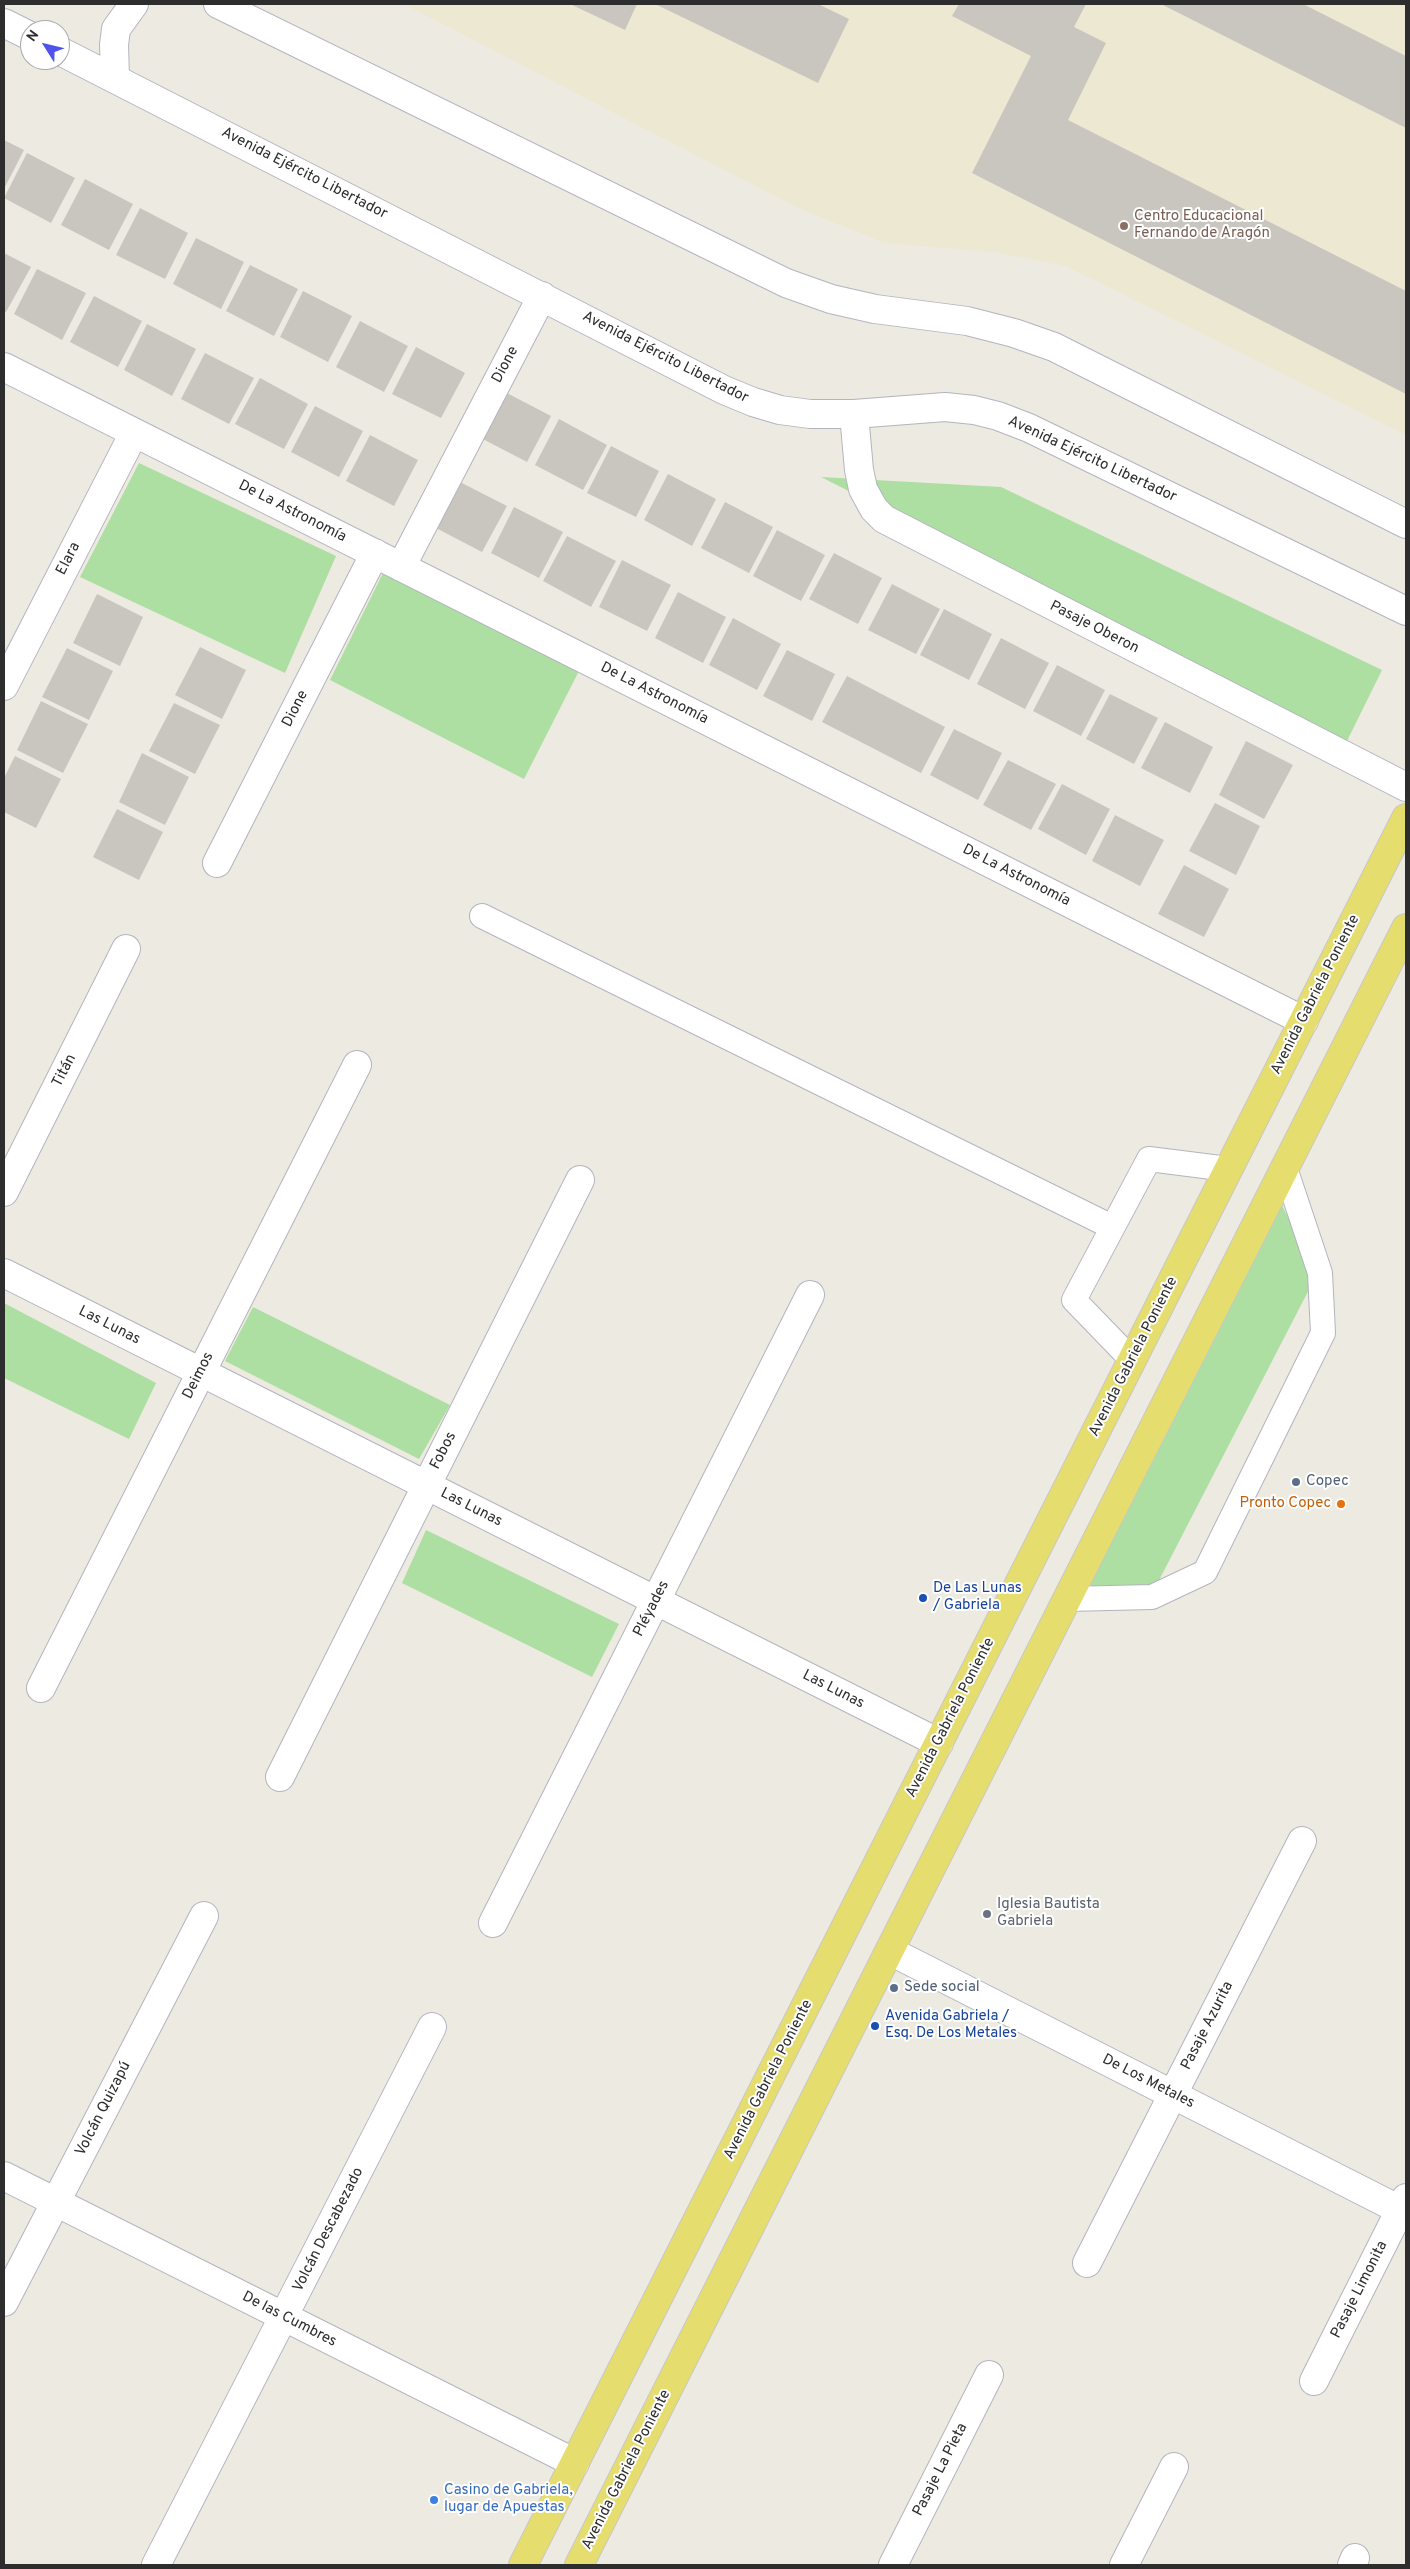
<!DOCTYPE html>
<meta charset="utf-8">
<style>
body{margin:0}
#map{position:relative;width:1410px;height:2569px;overflow:hidden;background:#edeae1;font-family:Overpass,sans-serif}
canvas{display:block}
.frame{position:absolute;inset:0;border:5px solid #2d2d2d;pointer-events:none}
.north{position:absolute;left:20px;top:20px;width:50px;height:50px;box-sizing:border-box;background:#fff;border:1px solid #ababab;border-radius:50%;rotate:306deg;font-size:14px;font-weight:700;line-height:20px;text-align:center;color:#2d2d2d}
.north::after{content:'';display:block;margin:auto;width:18px;height:22px;background:#5053eb;clip-path:polygon(50% 0,100% 100%,50% 72%,0 100%)}
</style>
<div id="map">
<canvas width="1410" height="2569"></canvas>
<div class="frame"></div>
<div class="north">N</div>
</div>
<script>
const g = document.querySelector('canvas').getContext('2d');
g.lineJoin = 'round';
function fill(path, color) { g.fillStyle = color; g.fill(path, 'evenodd'); }
const poly = rows => new Path2D(rows.map(r => 'M' + r).join(''));
function trace(path, color, width, dash) { g.strokeStyle = color; g.lineWidth = width; g.lineCap = dash ? 'butt' : 'round'; g.setLineDash(dash || []); g.stroke(path); }
function write(font, color, halo, rows, align = 'center') {
  g.font = font + ' Overpass,sans-serif'; g.lineWidth = 4; g.setLineDash([]); g.textBaseline = 'middle'; g.strokeStyle = halo; g.fillStyle = color; for (const [text, x, y, turn = 0] of rows) {
    g.save(); g.translate(x, y); g.rotate((+turn || 0) * Math.PI / 180); g.textAlign = isNaN(turn) ? turn : align; if (halo) g.strokeText(text, 0, 0); g.fillText(text, 0, 0); g.restore();
  }
}
fill(poly([
 [404,4,1406,4,1406,435,1066,266,994,252,885,243,798,208]
]), '#ede8d2');
fill(poly([
 [139,463,336,556,285,673,80,577],
 [821,477,1001,487,1382,670,1346,743],
 [384,571,580,669,524,779,330,680],
 [1268,1178,1317,1274,1154,1590,1063,1588],
 [4,1303,156,1383,129,1439,4,1378],
 [253,1307,450,1405,419,1459,225,1361],
 [426,1530,619,1624,592,1677,402,1583]
]), '#addea2');
fill(poly([
 [570,4,637,4,625,30],
 [655,4,818,4,849,19,818,83],
 [959,4,1086,4,1074,27,1106,43,1068,120,1406,291,1406,394,972,173,1031,56,952,16],
 [1161,4,1303,4,1406,56,1406,128],
 [4,140,24,150,4,189],
 [27,153,75,178,51,223,4,198],
 [85,179,133,204,109,250,61,225],
 [140,208,188,233,165,279,116,255],
 [196,238,244,262,221,309,173,284],
 [4,253,31,267,6,312,4,311],
 [250,265,298,289,274,336,226,311],
 [37,269,86,293,62,340,14,314],
 [303,291,352,316,328,362,280,337],
 [94,296,142,321,118,367,70,342],
 [360,321,408,346,384,392,336,367],
 [147,324,196,349,172,396,124,370],
 [416,347,465,373,441,418,392,394],
 [205,353,254,378,229,424,181,399],
 [260,378,308,404,284,449,235,424],
 [503,391,551,416,527,462,479,437],
 [315,406,363,431,339,477,291,452],
 [559,419,607,445,583,490,535,465],
 [370,435,418,460,394,506,346,481],
 [611,446,659,471,636,517,587,493],
 [668,474,716,499,692,546,644,520],
 [458,481,507,506,482,552,434,527],
 [725,502,773,527,749,573,701,548],
 [514,507,563,532,539,578,491,553],
 [777,530,825,555,801,601,753,576],
 [567,536,616,561,591,607,543,581],
 [834,553,882,578,858,624,809,599],
 [622,560,671,585,647,631,599,607],
 [892,584,940,609,916,654,868,630],
 [678,592,726,617,703,663,655,638],
 [97,594,143,617,120,666,73,643],
 [944,609,992,634,969,680,920,655],
 [733,618,781,644,757,690,709,665],
 [1001,638,1049,663,1025,709,977,684],
 [200,647,246,670,222,719,175,695],
 [67,648,113,671,89,720,42,697],
 [787,650,835,674,812,721,763,696],
 [1057,665,1105,690,1081,736,1033,711],
 [847,676,945,727,921,773,822,722],
 [1110,694,1158,718,1134,764,1086,739],
 [41,701,88,724,63,773,17,750],
 [174,703,220,725,195,774,149,751],
 [1165,722,1213,747,1190,793,1141,768],
 [954,729,1002,753,978,800,930,775],
 [1246,741,1293,765,1264,819,1219,795],
 [142,753,189,777,165,825,119,802],
 [15,756,61,779,36,828,4,812,4,778],
 [1008,760,1056,784,1031,830,983,805],
 [1062,784,1110,809,1086,855,1038,829],
 [1215,803,1260,826,1236,875,1189,851],
 [117,809,163,832,139,880,93,857],
 [1115,815,1164,840,1140,886,1092,861],
 [1184,865,1229,889,1204,937,1158,914]
]), '#c9c6c0');
const service = poly([
 [482,916,1112,1227],
 [1132,1360,1074,1300,1149,1159,1228,1169],
 [1067,1599,1152,1597,1205,1572,1323,1333,1320,1273,1285,1168]
]);
const minor = poly([
 [4,367,1304,1021],
 [854,414,859,470,863,489,874,509,884,519,1406,787],
 [401,567,542,296],
 [4,686,134,433],
 [217,863,375,553],
 [4,1192,126,949],
 [4,1273,939,1743],
 [41,1688,357,1065],
 [280,1777,580,1180],
 [493,1923,810,1295],
 [890,1951,1406,2213],
 [4,2176,575,2463],
 [1087,2263,1302,1841],
 [4,2302,204,1916],
 [1314,2381,1406,2198],
 [156,2565,432,2027],
 [893,2565,989,2375],
 [1124,2565,1174,2467],
 [1352,2565,1355,2558]
]);
const secondary = poly([
 [218,4,786,283,831,299,875,309,967,321,1014,333,1054,347,1406,524],
 [4,23,30,36],
 [60,51,724,390,753,402,780,410,810,414,854,414,945,407,974,410,998,416,1029,428,1406,611],
 [115,77,114,45,116,29,134,4]
]);
const primary = poly([
 [523,2565,1406,818],
 [579,2565,1406,928]
]);
trace(service, '#b4b4bf', 26);
trace(minor, '#b4b4bf', 30);
trace(secondary, '#b4b4bf', 30);
trace(primary, '#c8c8c8', 30);
trace(service, '#fff', 24);
trace(minor, '#fff', 28);
trace(secondary, '#fff', 28);
trace(primary, '#e5dd6d', 28);
for (const [x, y, r, color] of [
 [1124,226,5,"#8d6e63"],
 [1296,1482,5,"#5c6f8a"],
 [1341,1504,5,"#e8710a"],
 [923,1598,5,"#1a4fb4"],
 [987,1914,5,"#6b7280"],
 [894,1988,5,"#5c6f8a"],
 [875,2026,5,"#1a4fb4"],
 [434,2500,5,"#3f7fe0"]
]) { const dot = new Path2D(); dot.arc(x, y, r, 0, 2 * Math.PI); g.fillStyle = color; g.fill(dot); trace(dot, '#fff', 2); }
write('15px', '#2d2d2d', '#fff', [
 ["Avenida Ejército Libertador",304,174,27],
 ["Avenida Ejército Libertador",665,358,27],
 ["Dione",506,365,-62],
 ["Avenida Ejército Libertador",1092,460,25],
 ["De La Astronomía",292,512,27],
 ["Elara",69,559,-63],
 ["Pasaje Oberon",1094,628,27],
 ["De La Astronomía",654,694,27],
 ["Dione",296,709,-63],
 ["De La Astronomía",1016,876,27],
 ["Avenida Gabriela Poniente",1316,995,-63],
 ["Titán",65,1071,-63],
 ["Las Lunas",109,1326,27],
 ["Avenida Gabriela Poniente",1134,1357,-63],
 ["Deimos",199,1376,-63],
 ["Fobos",444,1451,-63],
 ["Las Lunas",471,1508,27],
 ["Pléyades",652,1609,-63],
 ["Las Lunas",833,1690,27],
 ["Avenida Gabriela Poniente",951,1718,-63],
 ["Pasaje Azurita",1208,2026,-63],
 ["Avenida Gabriela Poniente",769,2080,-63],
 ["De Los Metales",1148,2082,27],
 ["Volcán Quizapú",104,2109,-63],
 ["Volcán Descabezado",329,2230,-63],
 ["Pasaje Limonita",1360,2290,-63],
 ["De las Cumbres",289,2320,27],
 ["Avenida Gabriela Poniente",627,2470,-63],
 ["Pasaje La Pieta",941,2470,-63]
]);
write('15px', '#785e54', '#fff', [
 ["Centro Educacional",1134,217],
 ["Fernando de Aragón",1134,234]
], 'left');
write('15px', '#4e5e75', '#fff', [
 ["Copec",1306,1482],
 ["Sede social",904,1988]
], 'left');
write('15px', '#c56008', '#fff', [
 ["Pronto Copec",1331,1504]
], 'right');
write('15px', '#164399', '#fff', [
 ["De Las Lunas",933,1589],
 ["/ Gabriela",933,1606],
 ["Avenida Gabriela /",885,2017],
 ["Esq. De Los Metales",885,2034]
], 'left');
write('15px', '#5b616d', '#fff', [
 ["Iglesia Bautista",997,1905],
 ["Gabriela",997,1922]
], 'left');
write('15px', '#366cbe', '#fff', [
 ["Casino de Gabriela,",444,2491],
 ["lugar de Apuestas",444,2508]
], 'left');
</script>
